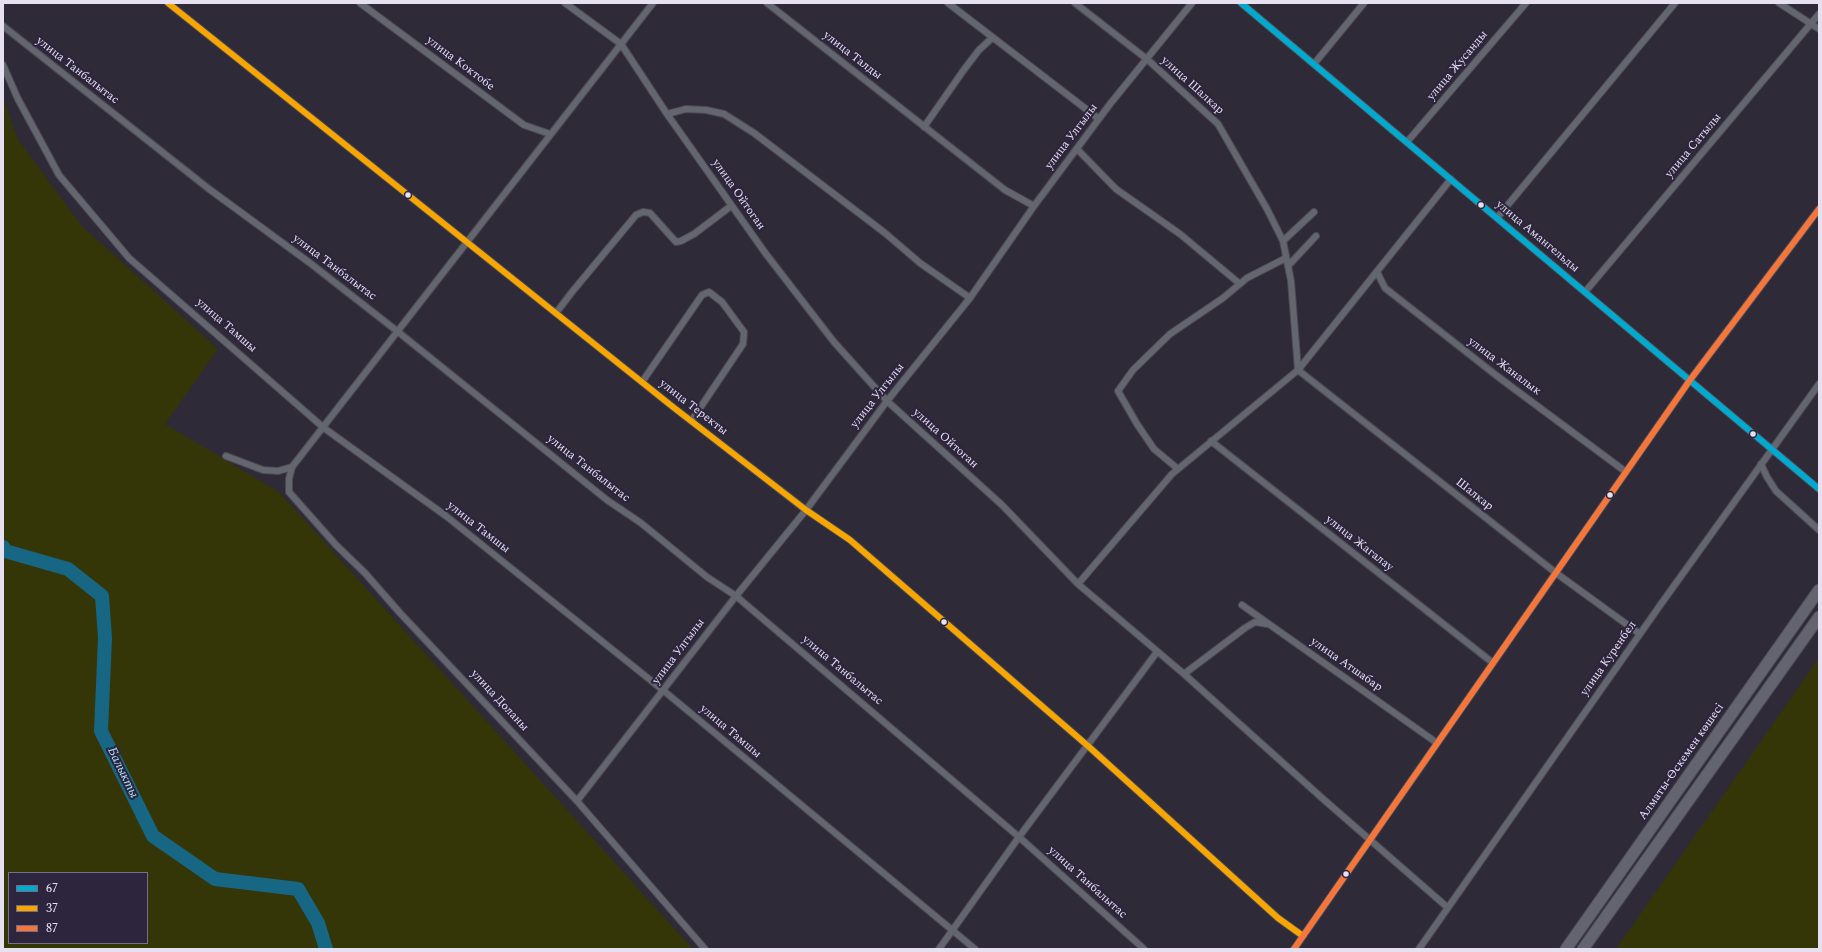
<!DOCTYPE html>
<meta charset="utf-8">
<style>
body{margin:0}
#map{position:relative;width:1822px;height:952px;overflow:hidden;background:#2e2a37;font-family:Spectral,serif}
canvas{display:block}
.frame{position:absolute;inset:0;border:4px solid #e6e0f1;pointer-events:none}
.legend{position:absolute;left:8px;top:872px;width:140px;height:72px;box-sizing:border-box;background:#2d243d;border:1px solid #776f85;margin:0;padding:5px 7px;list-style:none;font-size:12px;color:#e6e0f1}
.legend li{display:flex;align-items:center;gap:8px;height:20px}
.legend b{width:20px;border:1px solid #776f85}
</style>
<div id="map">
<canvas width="1822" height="952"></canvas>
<div class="frame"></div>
<ul class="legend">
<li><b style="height:5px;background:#00a9ce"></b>67</li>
<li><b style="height:5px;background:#f7a600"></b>37</li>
<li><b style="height:5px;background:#f5763a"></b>87</li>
</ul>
</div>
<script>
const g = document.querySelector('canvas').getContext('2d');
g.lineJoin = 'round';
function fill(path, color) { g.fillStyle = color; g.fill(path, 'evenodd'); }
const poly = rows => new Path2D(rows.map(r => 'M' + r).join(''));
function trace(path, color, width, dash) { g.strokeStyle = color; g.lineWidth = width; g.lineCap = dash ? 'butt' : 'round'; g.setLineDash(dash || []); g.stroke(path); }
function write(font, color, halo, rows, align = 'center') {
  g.font = font + ' Spectral,serif'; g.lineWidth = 4; g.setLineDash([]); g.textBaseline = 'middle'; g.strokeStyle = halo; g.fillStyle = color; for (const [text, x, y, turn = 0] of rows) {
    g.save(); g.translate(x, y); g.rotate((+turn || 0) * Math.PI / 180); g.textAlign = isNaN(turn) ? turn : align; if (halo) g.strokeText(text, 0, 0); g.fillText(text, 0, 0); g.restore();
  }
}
fill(poly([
 [3,97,17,138,81,225,218,349,165,424,279,492,693,949,3,949],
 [9,873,147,873,147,943,9,943],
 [1819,658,1819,949,1616,949]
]), '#353607');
trace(poly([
 [3,547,5,551,68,569,102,596,105,638,101,731,153,836,215,879,298,889,318,923,326,949]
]), '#176683', 14);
const minor = poly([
 [168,3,673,407,806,510,850,540,1088,746,1278,918,1303,936],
 [360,3,524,125,550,134],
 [565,3,621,44,667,114,766,254,834,342,887,401,1002,505,1078,584,1184,674,1322,798,1447,907],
 [653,3,292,467,289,479,289,492,336,545,365,573,400,613,577,801,705,949],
 [767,3,1005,190,1034,206],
 [948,3,1099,119],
 [1075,3,1148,60,1218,124,1267,209,1283,241,1291,281,1298,370,1556,573,1640,634],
 [1241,3,1819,489],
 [1779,3,1819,29],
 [3,26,209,189,310,263,397,331,607,500,641,523,707,577,736,596,1019,837,1144,949],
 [1314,64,1364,3],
 [3,65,18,99,59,175,129,258,324,428,446,516,664,691,975,949],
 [667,114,686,109,706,110,724,114,754,133,885,233,920,263,970,298],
 [924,127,963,71,979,50,992,38],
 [1407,142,1526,3],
 [1077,149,1116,189,1180,234,1240,284],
 [1497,218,1675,3],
 [1283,241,1314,212],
 [1288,266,1316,236],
 [1377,272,1385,288,1497,376,1626,472],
 [1585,292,1819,14],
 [556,313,572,292,636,215,643,212,650,213,676,242,681,241,694,234,731,206],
 [642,382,702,295,709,292,722,302,744,332,743,344,692,420],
 [1211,441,1493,663],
 [226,456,263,470,278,471,292,467],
 [1761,464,1767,477,1776,491,1819,530],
 [1178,469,1154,449,1137,424,1118,391,1133,370,1170,334,1223,298,1247,278,1286,258],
 [1078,584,1172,474,1298,370,1451,179],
 [1242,605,1437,743],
 [1184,674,1245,628,1255,622,1267,624],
 [577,801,736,596,806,510,887,401,970,298,1034,206,1110,104,1192,3],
 [939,949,1019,837,1157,652],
 [1294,949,1690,380,1819,209],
 [1419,949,1661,604,1819,384]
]);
const trunk = poly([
 [1566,949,1819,590],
 [1583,949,1819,617]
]);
trace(minor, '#4c4854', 8);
trace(trunk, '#4c4854', 13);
trace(minor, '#64666f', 6);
trace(trunk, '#646470', 11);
trace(poly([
 [1241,3,1819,489]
]), '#00a9ce', 6);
trace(poly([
 [168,3,673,407,806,510,850,540,1088,746,1278,918,1303,936]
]), '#f7a600', 6);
trace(poly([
 [1294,949,1690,380,1819,209]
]), '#f5763a', 6);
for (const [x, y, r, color] of [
 [408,195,3.5,"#e6e0f1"],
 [1481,205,3.5,"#e6e0f1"],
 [1753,434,3.5,"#e6e0f1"],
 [1610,495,3.5,"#e6e0f1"],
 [944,622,3.5,"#e6e0f1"],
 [1346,874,3.5,"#e6e0f1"]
]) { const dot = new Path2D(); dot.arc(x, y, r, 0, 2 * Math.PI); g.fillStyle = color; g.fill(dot); trace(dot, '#2d243d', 1.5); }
write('12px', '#e6e0f1', '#2d243d', [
 ["улица Талды",852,56,38],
 ["улица Коктобе",460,64,37],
 ["улица Жусанды",1458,66,-50],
 ["улица Танбалытас",77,71,38],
 ["улица Шалкар",1192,86,42],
 ["улица Улгылы",1072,137,-53],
 ["улица Сатылы",1694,146,-50],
 ["улица Ойтоган",738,195,55],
 ["улица Амангельды",1537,237,40],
 ["улица Танбалытас",334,268,37],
 ["улица Тамшы",226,326,41],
 ["улица Жаналык",1504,367,37],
 ["улица Улгылы",878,396,-52],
 ["улица Теректы",693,408,38],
 ["улица Ойтоган",945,439,42],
 ["улица Танбалытас",588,469,38],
 ["Шалкар",1474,495,38],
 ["улица Тамшы",478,528,38],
 ["улица Жагалау",1359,544,38],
 ["улица Улгылы",679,652,-53],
 ["улица Куренбел",1609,659,-55],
 ["улица Атшабар",1346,665,35],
 ["улица Танбалытас",842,671,40],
 ["улица Доланы",499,701,47],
 ["улица Тамшы",730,732,40],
 ["Алматы-Өскемен көшесі",1682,762,-55],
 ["улица Танбалытас",1087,883,42]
]);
write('italic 13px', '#a6e2fe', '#2d243d', [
 ["Балыкты",122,773,64]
]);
</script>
